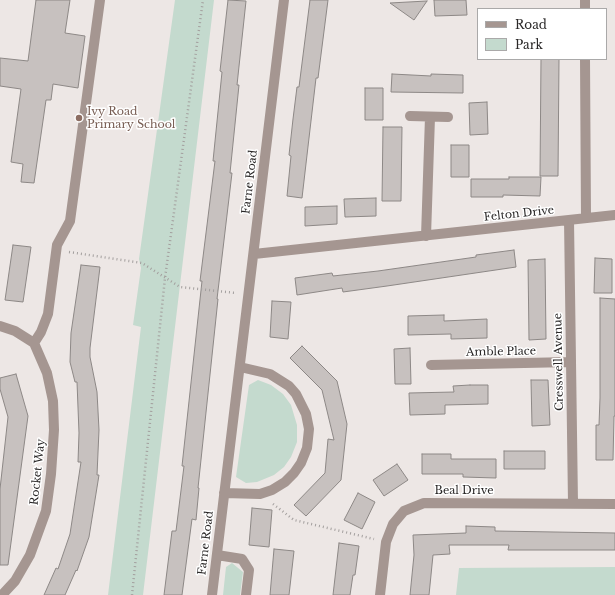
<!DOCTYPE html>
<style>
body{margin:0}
#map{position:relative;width:615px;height:595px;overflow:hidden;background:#ede7e5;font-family:"Libre Baskerville",serif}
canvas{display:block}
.legend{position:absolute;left:477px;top:8px;width:130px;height:52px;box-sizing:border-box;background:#fff;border:1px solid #aaa9a9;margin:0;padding:5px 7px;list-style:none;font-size:12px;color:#2a2828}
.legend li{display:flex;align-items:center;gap:8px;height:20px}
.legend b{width:20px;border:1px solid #aaa9a9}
</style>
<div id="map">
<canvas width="615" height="595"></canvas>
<ul class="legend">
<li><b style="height:5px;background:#a59691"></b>Road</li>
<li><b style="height:11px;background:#c4dace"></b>Park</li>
</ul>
</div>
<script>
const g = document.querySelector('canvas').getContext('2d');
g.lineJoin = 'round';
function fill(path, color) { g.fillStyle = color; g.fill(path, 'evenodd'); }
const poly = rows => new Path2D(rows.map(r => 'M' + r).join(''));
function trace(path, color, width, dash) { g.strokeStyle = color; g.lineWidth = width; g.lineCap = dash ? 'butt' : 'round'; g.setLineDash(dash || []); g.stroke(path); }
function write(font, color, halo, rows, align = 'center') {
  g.font = font + ' "Libre Baskerville",serif'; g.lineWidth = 3; g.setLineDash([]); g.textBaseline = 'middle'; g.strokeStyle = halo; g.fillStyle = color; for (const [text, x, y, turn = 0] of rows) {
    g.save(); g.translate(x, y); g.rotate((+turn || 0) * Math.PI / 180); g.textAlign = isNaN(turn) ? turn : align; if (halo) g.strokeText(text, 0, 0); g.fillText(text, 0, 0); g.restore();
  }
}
fill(poly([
 [175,0,214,0,143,595,108,595,141,327,133,325,141,268,139,259],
 [258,380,271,385,283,394,291,405,297,425,297,442,291,457,284,467,274,475,257,482,246,483,236,477,249,385],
 [232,563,243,572,240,595,223,595,226,567],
 [615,567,615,595,456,595,459,568]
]), '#c4dace');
const building = poly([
 [36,0,70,0,65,33,85,36,78,88,53,84,51,100,46,100,34,183,21,182,23,164,11,162,21,89,0,86,0,58,28,61,36,0],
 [228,0,246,1,237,85,239,85,230,173,232,173,217,299,218,299,198,488,199,488,196,520,192,519,182,595,164,595,172,531,176,531,184,466,182,466,202,281,200,281,215,161,213,161,222,72,220,71,228,0],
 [310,0,328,0,318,78,316,78,302,198,287,196,291,156,289,155,293,119,297,87,299,87,310,0],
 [434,0,466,0,467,15,435,16,434,0],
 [427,1,414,20,390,3,427,1],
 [541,59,559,59,558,176,540,176,541,59],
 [392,74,431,76,431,74,463,75,463,93,391,92,392,74],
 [365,88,383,88,383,120,365,120,365,88],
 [487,102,488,134,470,135,469,103,487,102],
 [383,127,402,127,401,201,382,201,383,127],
 [451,145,469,145,469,177,451,177,451,145],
 [509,177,541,177,540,196,503,195,503,197,471,197,471,179,509,179,509,177],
 [376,198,376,216,345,217,344,199,376,198],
 [337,206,337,224,305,226,305,207,337,206],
 [13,245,31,247,23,302,5,300,13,245],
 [514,250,516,267,387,286,343,292,342,288,297,295,295,278,332,273,333,276,378,271,476,257,476,255,514,250],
 [595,258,612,259,612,293,594,293,595,258],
 [545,259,546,339,529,340,528,260,545,259],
 [81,265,100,267,90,348,90,357,97,392,99,430,97,475,99,475,89,537,77,571,76,570,65,595,44,595,56,568,58,569,70,534,81,462,78,462,79,433,77,382,75,382,70,362,71,333,81,265],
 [600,298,615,299,615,416,614,416,613,460,596,460,596,425,599,425,600,398,600,298],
 [272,301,291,302,288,339,270,337,272,301],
 [444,315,444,321,487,319,487,338,451,339,451,334,408,335,408,316,444,315],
 [302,346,337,381,347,424,341,480,306,516,294,505,325,473,328,439,334,440,322,390,290,358,302,346],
 [410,348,411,384,395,384,394,349,410,348],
 [16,374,28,416,8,565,0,565,0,489,8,417,0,389,0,378,16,374],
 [531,380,548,380,550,425,532,426,531,380],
 [470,385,488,385,488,404,445,405,445,414,410,415,409,393,454,392,453,386,470,385],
 [504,451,545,451,545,469,504,469,504,451],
 [422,454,451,454,451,459,496,459,496,478,463,477,463,474,422,474,422,454],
 [397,464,408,480,384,496,373,480,397,464],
 [358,493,375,502,362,529,344,520,358,493],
 [252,508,272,510,269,547,249,545,252,508],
 [466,526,495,527,495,531,615,533,615,550,508,550,509,545,449,545,450,554,433,555,429,595,410,595,414,555,413,535,466,533,466,526],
 [339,543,359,546,355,575,353,575,350,595,333,595,339,543],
 [274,549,294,551,289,595,270,595,274,549]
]);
fill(building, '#c7c1bf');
trace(building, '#8d8886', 1);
trace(poly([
 [69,252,142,263,180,287,236,293],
 [273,504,294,520,374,539],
 [132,595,165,278,203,0]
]), '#a39f9e', 2.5, [1, 3]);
trace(poly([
 [585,0,585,9],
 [585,59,586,218],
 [410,116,448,117],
 [569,220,573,503],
 [426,236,430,117],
 [254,254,615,215],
 [0,326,15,331,34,343,47,373,53,401,54,430,51,474,46,511,30,555,15,581,2,595],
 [34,343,41,332,48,314,57,245,70,221,100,0],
 [431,365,571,362],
 [224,493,260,494,272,490,285,482,294,473,301,463,307,448,309,429,306,414,296,394,289,386,270,374,240,367],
 [217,555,242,559,249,570,246,595],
 [212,595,284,0],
 [380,595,386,542,393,524,404,511,424,503,615,504]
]), '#a59691', 10);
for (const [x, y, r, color] of [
 [79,118,4,"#8d6e63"]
]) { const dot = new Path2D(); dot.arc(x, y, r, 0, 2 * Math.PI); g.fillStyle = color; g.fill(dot); trace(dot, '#fff', 1.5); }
write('11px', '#785e54', '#fff', [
 ["Ivy Road",87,112],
 ["Primary School",87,125]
], 'left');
write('11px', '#2a2828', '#fff', [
 ["Farne Road",250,182,-83],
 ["Felton Drive",519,214,-6],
 ["Amble Place",501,352,-1],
 ["Cresswell Avenue",559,362,-91],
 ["Rocket Way",38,472,-84],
 ["Beal Drive",464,491],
 ["Farne Road",206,543,-83]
]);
</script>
